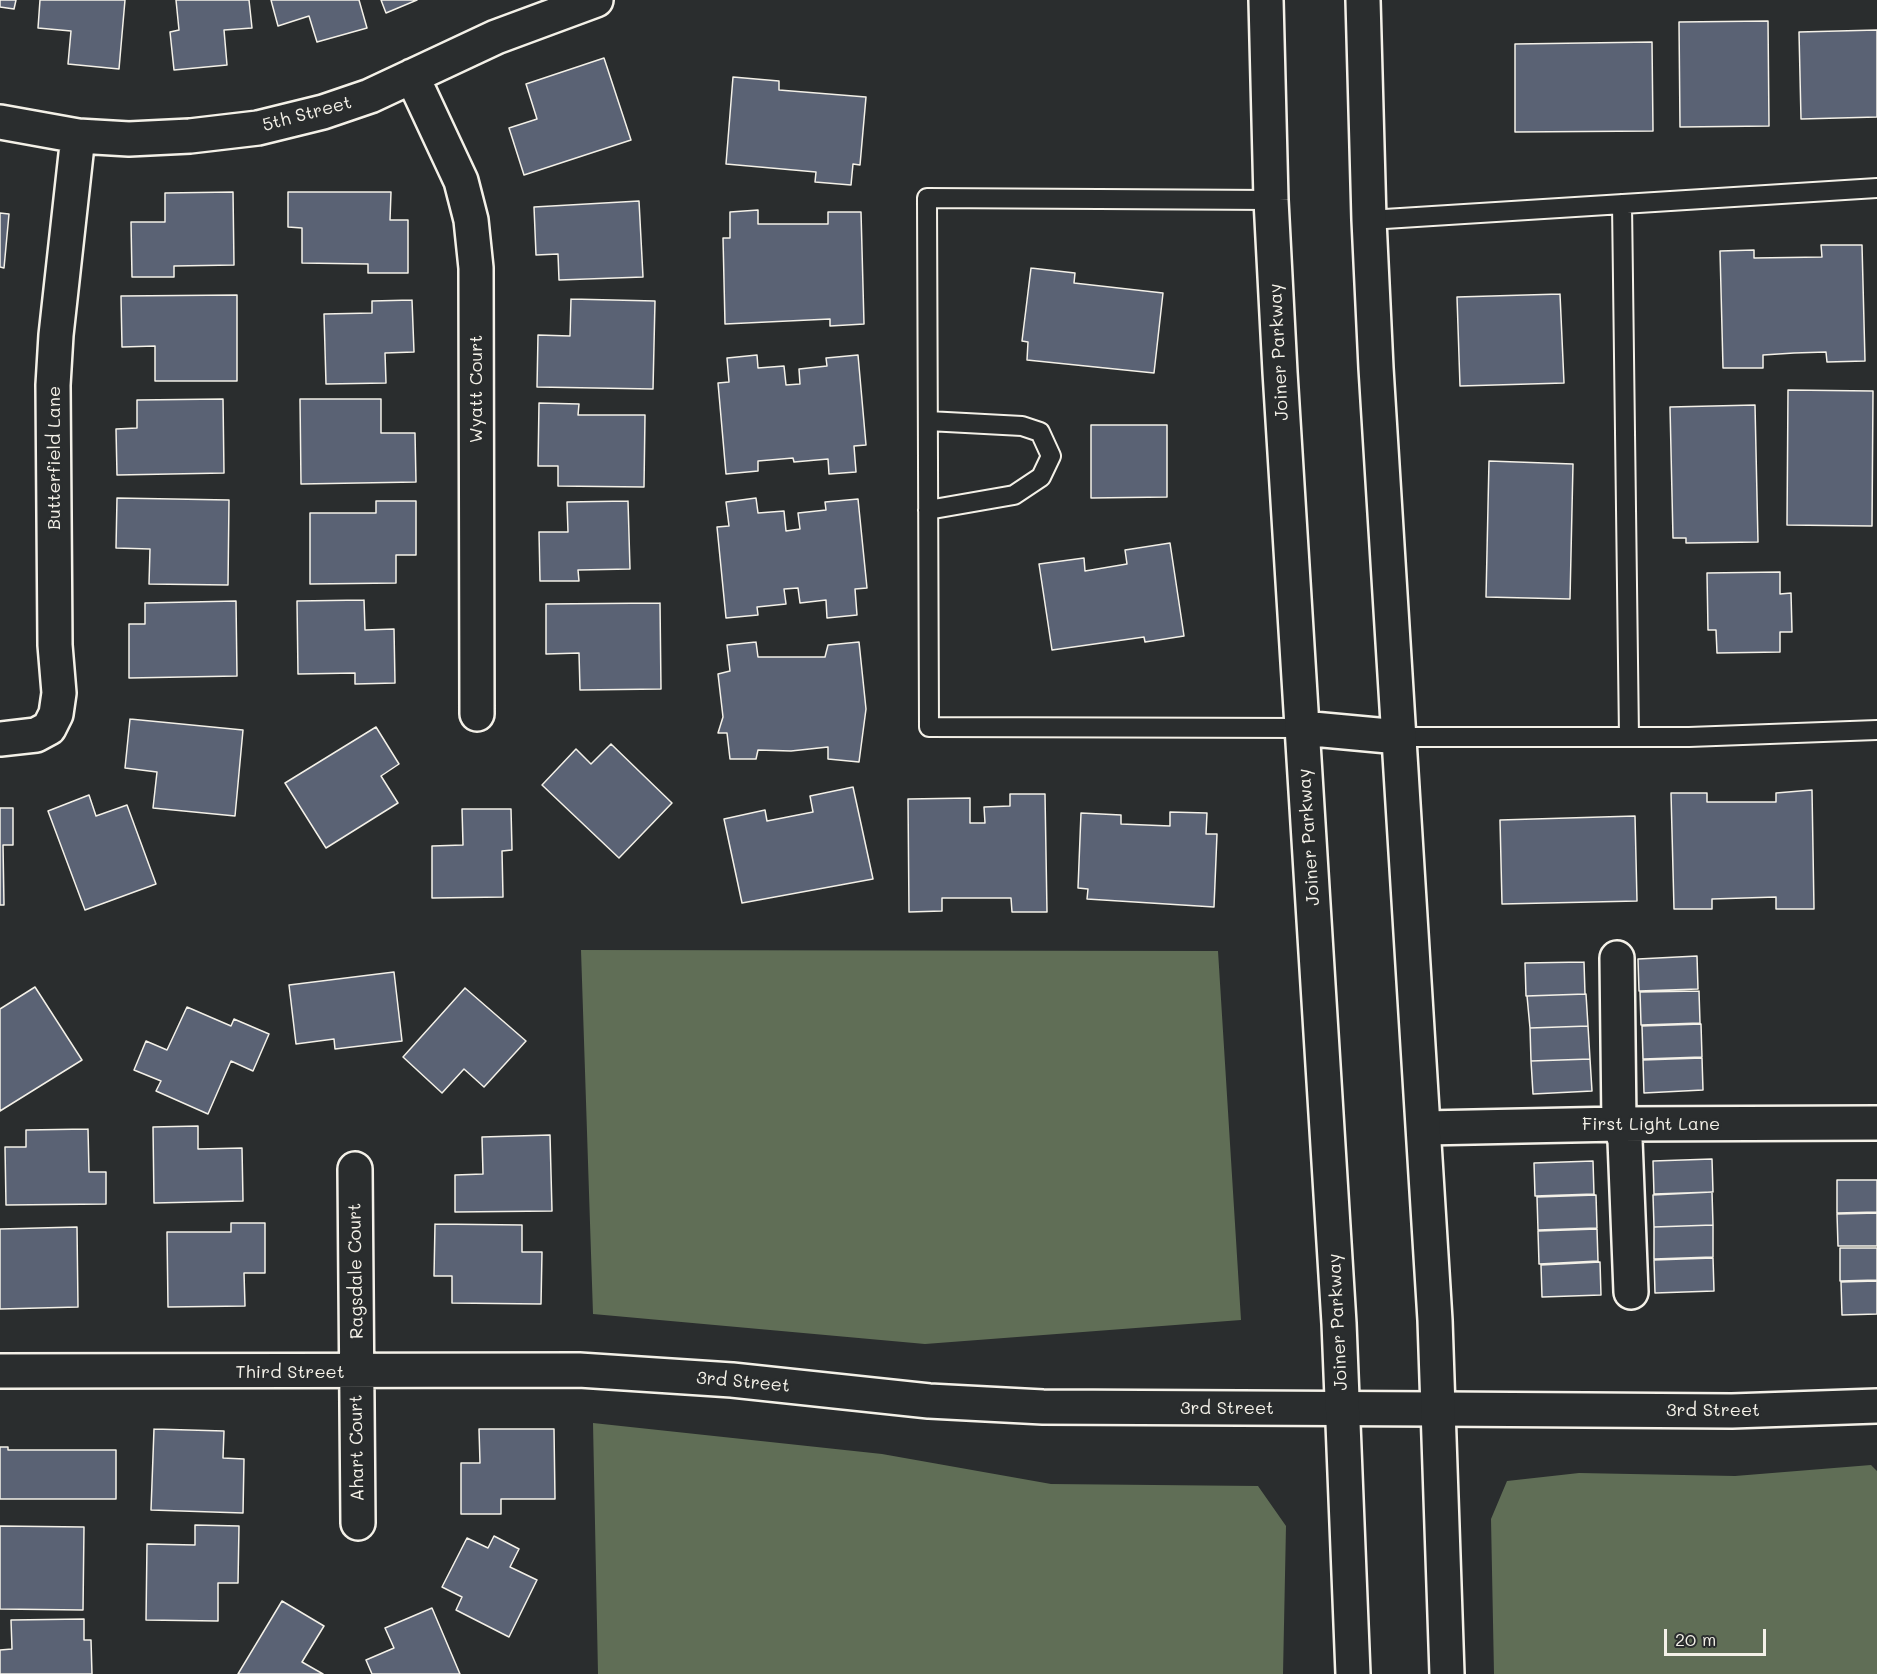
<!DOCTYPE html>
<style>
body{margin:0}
#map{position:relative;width:1877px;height:1674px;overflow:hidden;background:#2a2d2e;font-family:Mali,sans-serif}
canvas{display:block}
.scale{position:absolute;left:1664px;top:1629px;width:102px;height:27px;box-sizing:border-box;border:3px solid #f4f1e8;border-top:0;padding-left:8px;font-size:18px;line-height:21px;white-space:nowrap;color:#f4f1e8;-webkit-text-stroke:4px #2a2d2e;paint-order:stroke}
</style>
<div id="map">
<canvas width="1877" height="1674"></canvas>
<div class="scale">20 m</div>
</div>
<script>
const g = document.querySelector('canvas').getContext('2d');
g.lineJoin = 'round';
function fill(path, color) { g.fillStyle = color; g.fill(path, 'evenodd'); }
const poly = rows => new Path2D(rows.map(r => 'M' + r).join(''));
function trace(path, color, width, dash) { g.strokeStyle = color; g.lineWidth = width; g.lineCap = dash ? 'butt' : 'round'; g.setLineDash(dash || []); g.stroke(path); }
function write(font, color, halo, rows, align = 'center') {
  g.font = font + ' Mali,sans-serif'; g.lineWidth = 5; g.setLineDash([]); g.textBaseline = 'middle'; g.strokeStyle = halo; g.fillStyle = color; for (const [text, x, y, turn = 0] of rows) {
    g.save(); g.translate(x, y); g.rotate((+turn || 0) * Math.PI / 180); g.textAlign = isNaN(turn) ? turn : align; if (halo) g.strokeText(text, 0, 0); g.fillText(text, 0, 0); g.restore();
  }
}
fill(poly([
 [581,950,1218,951,1241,1320,925,1344,593,1314],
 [593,1423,882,1454,1051,1484,1258,1486,1286,1526,1283,1674,598,1674],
 [1871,1465,1877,1471,1877,1674,1494,1674,1491,1519,1507,1481,1579,1473,1735,1476]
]), '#606e56');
const building = poly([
 [0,0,16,0,14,9,0,7,0,0],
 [40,0,125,0,119,69,68,64,71,31,38,28,40,0],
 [176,0,249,0,252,28,224,30,227,65,174,70,170,32,179,30,176,0],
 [271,0,359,0,367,28,317,42,309,16,278,26,271,0],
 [381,0,417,0,386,13,381,0],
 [1768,21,1769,126,1680,127,1679,22,1768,21],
 [1877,30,1877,117,1801,119,1799,32,1877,30],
 [1652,42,1653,131,1515,132,1515,44,1652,42],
 [604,58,631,140,524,175,509,128,537,119,526,84,604,58],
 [733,77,779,81,779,90,866,97,860,165,853,164,851,185,815,182,816,172,726,164,733,77],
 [233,192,234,265,174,266,174,277,132,277,131,222,165,222,165,193,233,192],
 [288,192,391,192,390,220,408,220,408,273,368,273,368,264,302,263,302,228,288,227,288,192],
 [639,201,643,277,559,280,558,254,536,255,534,207,639,201],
 [758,210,758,224,828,224,828,212,861,212,864,324,830,326,830,319,725,324,723,238,730,238,730,212,758,210],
 [0,213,9,214,4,268,0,267,0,213],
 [1821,245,1862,245,1865,361,1827,362,1826,352,1794,353,1763,355,1763,368,1723,368,1720,251,1754,250,1754,258,1822,257,1821,245],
 [1031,268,1075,273,1074,283,1163,293,1154,373,1027,360,1028,342,1022,341,1031,268],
 [1560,294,1564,383,1460,386,1457,297,1560,294],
 [237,295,237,381,155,381,155,346,122,347,121,296,237,295],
 [571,299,655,301,653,389,537,387,538,335,570,336,571,299],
 [412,300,414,352,385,353,386,383,326,384,324,314,372,313,372,301,412,300],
 [757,355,758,368,784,366,786,385,800,384,799,369,827,366,826,358,858,355,866,445,854,446,856,472,829,474,828,459,794,462,793,458,758,461,758,471,726,474,718,383,729,382,727,358,757,355],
 [1788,390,1873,391,1872,526,1787,525,1788,390],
 [223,399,224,473,117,475,116,429,137,428,137,400,223,399],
 [300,399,381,399,381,433,415,433,416,482,301,484,300,399],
 [539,403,579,404,578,415,645,415,644,487,558,486,558,466,538,466,539,403],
 [1755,405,1758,542,1686,543,1686,538,1673,538,1670,407,1755,405],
 [1091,425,1167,425,1167,497,1091,498,1091,425],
 [1489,461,1573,464,1570,599,1486,597,1489,461],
 [117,498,229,500,228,585,149,584,150,549,116,548,117,498],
 [756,498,758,513,784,511,786,531,800,529,798,513,826,510,825,502,858,499,867,588,855,589,857,615,827,618,826,600,800,603,798,588,784,589,786,604,757,607,758,615,726,618,717,527,729,526,726,502,756,498],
 [376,501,416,501,416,555,396,555,396,583,310,584,310,513,376,513,376,501],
 [628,501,630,569,578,570,579,581,540,581,539,532,568,532,567,502,628,501],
 [1170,543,1184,636,1145,642,1144,637,1052,650,1039,564,1084,558,1085,571,1127,564,1125,550,1170,543],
 [1780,572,1780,594,1791,593,1792,632,1780,632,1780,652,1717,653,1716,630,1708,630,1707,573,1780,572],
 [364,600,365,630,394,629,395,683,355,684,355,673,298,674,297,601,364,600],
 [236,601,237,676,129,678,129,624,145,624,145,603,236,601],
 [660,603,661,689,580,690,579,653,546,654,546,604,660,603],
 [756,642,758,657,825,657,828,645,859,642,866,709,859,762,828,759,828,747,791,751,758,750,756,759,730,759,727,733,718,733,723,717,718,674,730,671,727,645,756,642],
 [130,719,243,730,235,816,153,808,157,772,125,768,130,719],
 [376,727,399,764,381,776,398,803,326,848,285,783,376,727],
 [611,744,672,803,619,858,542,785,576,749,591,764,611,744],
 [853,787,873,879,742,903,724,819,765,810,767,821,813,812,810,796,853,787],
 [1812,790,1814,909,1776,909,1776,897,1712,899,1712,909,1674,909,1671,793,1707,793,1707,802,1776,802,1776,793,1812,790],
 [1010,794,1045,794,1047,912,1012,912,1011,898,942,898,942,911,909,912,908,799,970,798,970,823,985,823,984,807,1010,806,1010,794],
 [89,795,96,816,127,805,156,884,85,910,48,811,89,795],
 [0,808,13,808,13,845,3,845,4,905,0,905,0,808],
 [462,809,511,809,512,850,502,851,503,897,432,898,432,846,463,845,462,809],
 [1170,812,1207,813,1206,834,1217,834,1214,907,1087,899,1088,889,1078,888,1081,813,1121,815,1121,824,1170,826,1170,812],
 [1635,816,1637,901,1502,904,1500,820,1635,816],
 [1697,956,1698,989,1639,991,1638,959,1697,956],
 [1584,962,1585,994,1526,996,1525,963,1584,962],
 [394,972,402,1041,335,1049,334,1039,296,1044,289,985,394,972],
 [35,987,82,1060,0,1111,0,1009,35,987],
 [465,988,526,1041,484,1087,464,1069,442,1093,403,1057,465,988],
 [1699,991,1700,1023,1641,1025,1640,992,1699,991],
 [1586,994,1588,1026,1530,1028,1527,996,1586,994],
 [187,1007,231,1026,234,1019,269,1034,253,1071,231,1061,208,1114,156,1091,161,1081,134,1070,146,1041,167,1050,187,1007],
 [1701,1024,1702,1057,1643,1059,1642,1026,1701,1024],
 [1588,1026,1590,1059,1531,1061,1530,1028,1588,1026],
 [1702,1058,1703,1090,1644,1093,1643,1060,1702,1058],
 [1590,1059,1592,1091,1533,1094,1531,1061,1590,1059],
 [198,1126,198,1149,242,1148,243,1201,154,1203,153,1127,198,1126],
 [88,1129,89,1172,106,1172,106,1204,6,1205,5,1147,26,1147,26,1130,88,1129],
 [550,1135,552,1211,455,1212,455,1175,483,1174,482,1137,550,1135],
 [1712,1159,1713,1192,1654,1194,1653,1161,1712,1159],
 [1593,1161,1594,1194,1535,1196,1534,1163,1593,1161],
 [1837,1180,1877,1180,1877,1212,1837,1213,1837,1180],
 [1712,1192,1713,1225,1654,1227,1653,1195,1712,1192],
 [1596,1195,1597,1228,1538,1230,1537,1197,1596,1195],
 [1877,1213,1877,1246,1838,1246,1837,1214,1877,1213],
 [231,1223,265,1223,265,1273,244,1273,245,1306,168,1307,167,1232,231,1232,231,1223],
 [435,1224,522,1225,522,1252,542,1252,541,1304,452,1303,452,1276,434,1276,435,1224],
 [1713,1225,1713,1257,1654,1259,1654,1227,1713,1225],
 [77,1227,78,1307,0,1309,0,1229,77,1227],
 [1597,1229,1598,1261,1539,1264,1538,1231,1597,1229],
 [1840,1248,1877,1248,1877,1280,1840,1281,1840,1248],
 [1713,1258,1714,1291,1655,1293,1654,1260,1713,1258],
 [1600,1262,1601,1295,1542,1297,1541,1265,1600,1262],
 [1877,1281,1877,1314,1842,1315,1841,1282,1877,1281],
 [154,1429,224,1431,223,1458,244,1459,243,1513,151,1510,154,1429],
 [479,1429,554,1429,555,1499,501,1499,501,1514,461,1514,461,1463,480,1463,479,1429],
 [0,1447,8,1447,8,1450,116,1450,116,1499,0,1499,0,1447],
 [195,1525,239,1526,238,1583,218,1583,218,1621,146,1620,147,1544,195,1545,195,1525],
 [0,1526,84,1527,83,1610,0,1609,0,1526],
 [494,1536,519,1549,510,1567,537,1580,509,1637,456,1610,462,1597,442,1587,467,1538,488,1548,494,1536],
 [282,1601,324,1626,302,1662,323,1674,238,1674,282,1601],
 [432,1608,460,1674,372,1674,366,1660,394,1648,385,1628,432,1608],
 [84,1619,84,1640,91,1640,92,1674,0,1674,0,1650,12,1649,11,1620,84,1619]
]);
fill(building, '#5a6274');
trace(building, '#f4f1e8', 1.5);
const service = poly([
 [1271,200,927,198,929,727,1302,728],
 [1622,204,1629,737],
 [1369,220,1877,188],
 [928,421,1022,426,1040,432,1051,456,1041,477,1014,495,928,510],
 [1399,737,1689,737,1877,730]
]);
const minor = poly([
 [412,76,461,181,471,220,476,268,477,714],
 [0,122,78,136,129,139,190,136,258,128,323,112,370,96,496,37,596,0],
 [0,739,36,735,49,728,56,714,59,693,55,645,53,385,56,335,78,136],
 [1617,958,1619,1124,1625,1140,1631,1292],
 [1425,1128,1619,1124,1877,1123],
 [355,1169,358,1523],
 [0,1371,579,1370,732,1380,929,1401,1043,1407,1438,1409]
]);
const tertiary = poly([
 [1438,1409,1732,1411,1877,1406]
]);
const secondary = poly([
 [1266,0,1271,200,1280,372,1339,1323,1353,1674],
 [1363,0,1369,220,1376,368,1435,1320,1447,1674],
 [1302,728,1399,737]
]);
trace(service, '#f4f1e8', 22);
trace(minor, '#f4f1e8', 38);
trace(tertiary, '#f4f1e8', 38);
trace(secondary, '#f4f1e8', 38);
trace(service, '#2a2d2e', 18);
trace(minor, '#2a2d2e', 33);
trace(tertiary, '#2a2d2e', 33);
trace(secondary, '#2a2d2e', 33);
write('18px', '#f4f1e8', '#2a2d2e', [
 ["5th Street",307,114,-15],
 ["Joiner Parkway",1279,352,-93],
 ["Wyatt Court",476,389,-90],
 ["Butterfield Lane",54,458,-90],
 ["Joiner Parkway",1309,837,-94],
 ["First Light Lane",1651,1124],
 ["Ragsdale Court",356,1271,-91],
 ["Joiner Parkway",1338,1322,-93],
 ["Third Street",290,1372],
 ["3rd Street",743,1382,5],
 ["3rd Street",1227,1408],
 ["3rd Street",1713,1410],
 ["Ahart Court",357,1448,-91]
]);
</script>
